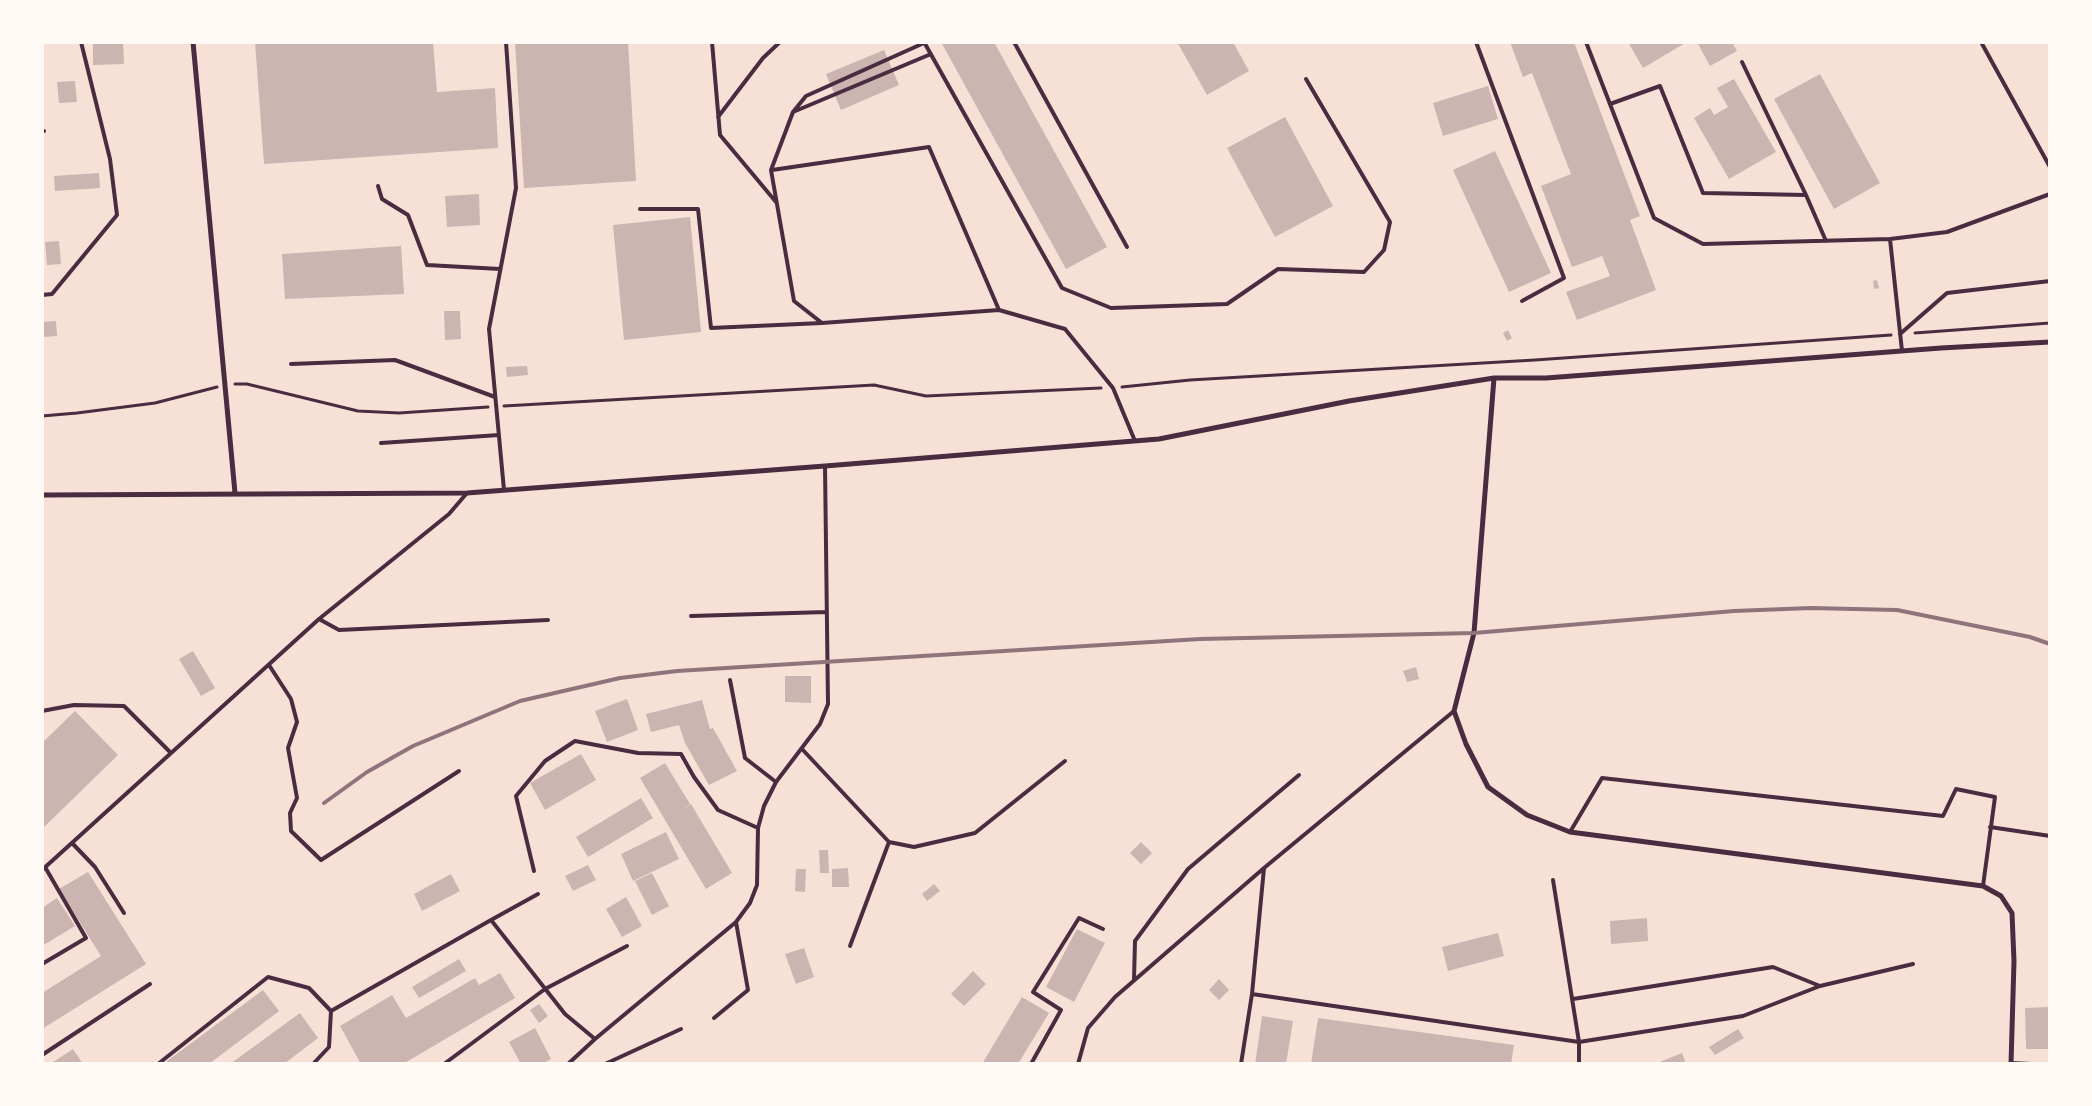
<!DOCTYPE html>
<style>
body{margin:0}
#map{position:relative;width:2092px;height:1106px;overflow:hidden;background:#f7e1d7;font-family:Barlow,sans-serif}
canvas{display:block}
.frame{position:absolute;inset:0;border:44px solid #fffaf5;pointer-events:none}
</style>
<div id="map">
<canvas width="2092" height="1106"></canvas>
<div class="frame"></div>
</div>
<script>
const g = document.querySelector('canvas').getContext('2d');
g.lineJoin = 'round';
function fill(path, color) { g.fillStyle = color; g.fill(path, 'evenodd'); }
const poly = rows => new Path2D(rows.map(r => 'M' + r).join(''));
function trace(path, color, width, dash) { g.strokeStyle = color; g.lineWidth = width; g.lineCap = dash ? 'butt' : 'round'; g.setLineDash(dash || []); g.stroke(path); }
fill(poly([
 [93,42,123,42,124,64,93,65],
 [255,42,433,42,437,92,495,88,498,148,264,164],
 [515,42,628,42,636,181,524,188],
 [941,42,994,42,1107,247,1066,269],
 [1177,42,1233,42,1249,71,1207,95],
 [1510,42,1574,42,1640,216,1630,220,1656,290,1577,320,1566,292,1610,276,1602,256,1572,267,1541,186,1571,174,1532,73,1523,77],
 [1628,42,1687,42,1643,68],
 [1697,42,1732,42,1737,51,1710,66],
 [884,50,899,85,841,110,826,74],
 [1820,74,1880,183,1834,209,1774,99],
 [1734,79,1776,152,1729,179,1694,118,1710,108,1714,115,1728,107,1717,88],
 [75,81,77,102,59,103,57,82],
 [1488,86,1498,119,1443,136,1433,103],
 [1285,117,1333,206,1275,237,1227,148],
 [1495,151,1551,273,1509,292,1453,170],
 [99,173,100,188,55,191,54,176],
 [479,194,480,225,447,227,445,196],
 [690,217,701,332,624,340,613,225],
 [59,241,61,264,47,265,45,242],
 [401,246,404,294,285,299,282,254],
 [1877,280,1879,288,1874,289,1873,281],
 [444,311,460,311,461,339,445,340],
 [56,321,57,336,42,337,42,322],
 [1508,330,1512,338,1507,341,1503,333],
 [527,366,528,375,507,377,506,367],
 [193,651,215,688,201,696,179,659],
 [1416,667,1419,679,1407,682,1403,671],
 [785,676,811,676,811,703,785,702],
 [627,699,638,730,607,742,595,711],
 [702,700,710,729,713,728,737,771,709,785,685,743,679,725,651,732,646,714],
 [75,711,118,755,42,829,42,743],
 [581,754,596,780,545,810,530,783],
 [665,763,690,804,682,810,691,804,732,873,706,889,640,778],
 [641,798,653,818,588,857,576,837],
 [666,832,679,859,633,881,621,854],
 [1141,842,1152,853,1141,864,1130,853],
 [819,850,828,850,829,873,820,873],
 [588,865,596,880,573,891,565,876],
 [848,868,849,887,832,887,832,869],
 [796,869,806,869,805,892,795,891],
 [88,872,146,964,42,1029,42,993,101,956,59,889],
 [652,873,669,906,652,915,635,881],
 [451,874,460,891,422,911,414,894],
 [934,884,940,891,927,901,922,894],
 [626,897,642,926,622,937,606,909],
 [57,898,75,926,42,946,42,908],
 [1647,918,1648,941,1611,944,1610,921],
 [1077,929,1105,943,1074,1002,1046,987],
 [1498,933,1504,956,1448,971,1442,947],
 [804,948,814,977,796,984,785,954],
 [459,959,466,971,419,998,412,987],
 [973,971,986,984,964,1006,951,994],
 [500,973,515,998,403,1064,361,1064,340,1026,392,995,406,1018,475,978,479,985],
 [1219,979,1229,990,1219,1000,1209,990],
 [263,990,279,1011,209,1064,163,1064],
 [1022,997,1049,1013,1018,1064,982,1064],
 [539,1004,548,1016,539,1023,530,1010],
 [2050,1007,2050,1049,2026,1049,2025,1008],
 [300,1013,318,1038,284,1064,230,1064],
 [1262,1016,1293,1021,1286,1064,1255,1064],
 [1318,1018,1514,1045,1511,1064,1311,1064],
 [535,1028,551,1059,542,1064,521,1064,509,1042],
 [1738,1029,1744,1038,1715,1055,1709,1047],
 [73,1049,83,1064,50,1064],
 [1682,1053,1686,1064,1657,1064,1657,1063]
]), '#ccb4b1');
trace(poly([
 [1915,333,2050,323],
 [235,384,247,384,358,411,399,413,488,407],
 [1122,387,1190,380,1535,360,1891,335],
 [504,406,874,385,926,396,1101,388],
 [42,416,77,413,155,403,217,387]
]), '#4a2c40', 3);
trace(poly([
 [712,42,720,135,776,202],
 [924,42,1062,288,1111,308,1227,304,1278,269,1364,272,1384,250,1390,222,1306,79],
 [1014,42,1127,247],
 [1476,42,1564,278,1522,301],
 [1586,42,1654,218,1703,244,1890,239,1947,232,2050,194],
 [1981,42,2050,167],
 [924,43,806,96,793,112,931,54],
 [1742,62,1806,195],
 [1610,104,1660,86,1703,193,1806,195,1826,241],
 [793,112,771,170,794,301,822,323,999,310,1065,329,1113,388,1135,441],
 [718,117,763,58,780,42],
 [42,131,44,131],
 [772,170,929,147,999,310],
 [378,186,382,199,408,215,427,265,500,269],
 [640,209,698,209,711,328,822,323],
 [1890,239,1902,351],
 [42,295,52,294,117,215,110,159,81,42],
 [1900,334,1947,293,2050,281],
 [291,364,395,360,495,397],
 [381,443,499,435],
 [504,490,489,329,516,188,506,42],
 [691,616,827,612],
 [319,619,339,630,548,620],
 [269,665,291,699,297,722,288,748,297,798,290,813,291,831,321,860,459,771],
 [730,680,745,758,776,782],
 [42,711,74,705,124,706,171,753],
 [802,749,889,842,914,847,975,833,1065,761],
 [1990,827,2050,836],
 [1570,832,1602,778,1943,816,1956,789,1995,797,1983,886],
 [72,843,95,867,124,913],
 [42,870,319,619,449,514,467,493],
 [534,871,516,796,545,761,575,741,638,753,681,754,694,777,718,810,758,828],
 [1553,880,1579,1042,1579,1064],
 [538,894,491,920,565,1014,595,1039,736,922,750,903,757,885,758,828,764,806,776,782,820,724,828,704,825,466],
 [850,946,889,842],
 [42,964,86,938,45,867],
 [1134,980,1135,941,1188,869,1299,775],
 [1252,994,1579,1042,1743,1016,1820,986],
 [1573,999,1773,967,1820,986,1913,964],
 [714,1018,748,990,736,922],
 [42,1055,150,984],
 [2011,1063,2032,1064],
 [158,1064,268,977,309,988,331,1011],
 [313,1064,329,1047,331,1011,491,920],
 [444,1064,545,989,627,946],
 [568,1064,595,1039],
 [605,1064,681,1029],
 [1031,1064,1061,1010,1033,992,1079,918,1103,929],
 [1078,1064,1088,1028,1115,997,1264,868,1454,711],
 [1241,1064,1252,994,1264,868]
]), '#4a2c40', 4);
trace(poly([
 [193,42,235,493],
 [1494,378,1474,633,1454,711,1466,744,1488,787,1527,815,1570,832,1983,886,2001,896,2012,913,2014,961,2011,1064],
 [42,495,467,493,825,466,1159,439,1349,401,1494,378,1546,378,1941,348,2050,342]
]), '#4a2c40', 5);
trace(poly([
 [324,803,367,772,413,746,520,701,620,678,677,671,1200,639,1474,633,1734,611,1811,608,1897,610,2030,637,2050,644]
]), '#8f747c', 4);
</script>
